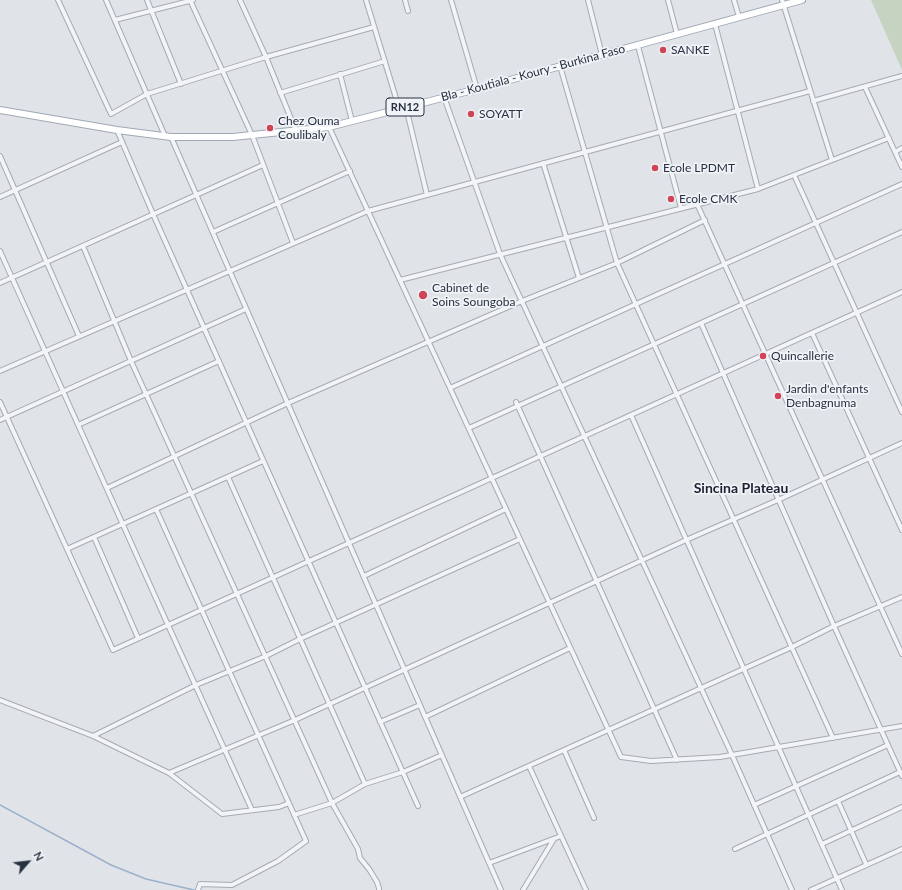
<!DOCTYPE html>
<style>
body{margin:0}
#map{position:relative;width:902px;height:890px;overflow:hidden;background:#e0e4e9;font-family:Lato,sans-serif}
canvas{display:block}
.north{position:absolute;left:8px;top:842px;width:40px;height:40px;-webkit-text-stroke:3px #f0f3f7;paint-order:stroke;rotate:62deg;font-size:11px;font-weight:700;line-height:16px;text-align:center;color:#283141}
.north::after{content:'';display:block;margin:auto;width:14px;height:18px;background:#283141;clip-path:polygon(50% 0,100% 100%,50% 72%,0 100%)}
</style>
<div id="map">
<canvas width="902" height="890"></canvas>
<div class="north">N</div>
</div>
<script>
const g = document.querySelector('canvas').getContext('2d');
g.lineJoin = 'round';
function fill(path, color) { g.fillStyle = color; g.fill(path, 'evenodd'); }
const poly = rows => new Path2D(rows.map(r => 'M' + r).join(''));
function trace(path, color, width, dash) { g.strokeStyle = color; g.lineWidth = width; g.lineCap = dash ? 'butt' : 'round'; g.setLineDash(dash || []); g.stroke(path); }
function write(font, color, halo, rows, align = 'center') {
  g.font = font + ' Lato,sans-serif'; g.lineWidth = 3.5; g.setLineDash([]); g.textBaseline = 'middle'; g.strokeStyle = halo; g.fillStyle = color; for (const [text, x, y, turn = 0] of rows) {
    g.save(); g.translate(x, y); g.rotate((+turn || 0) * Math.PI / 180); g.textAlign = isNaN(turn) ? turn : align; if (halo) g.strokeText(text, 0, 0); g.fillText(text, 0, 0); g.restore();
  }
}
fill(poly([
 [871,0,902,0,902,70]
]), '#c6d3c1');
trace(poly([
 [0,805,111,865,146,879,194,890]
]), '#9bb1ca', 1.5);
const minor = poly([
 [58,0,111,114,147,94,266,57,374,27],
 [106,0,165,136],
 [147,0,181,84],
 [190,0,252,135,293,243],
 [240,0,266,57,296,131],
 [366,0,399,108],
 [405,0,408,11],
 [451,0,477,89],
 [588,0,602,55],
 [668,0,677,34],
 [734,0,739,17],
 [782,0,832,160],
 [115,20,193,0],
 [715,24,758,189],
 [638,46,681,208],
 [560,66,617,263,833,738],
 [340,74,352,121],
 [865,87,902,167],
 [280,93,385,61],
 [444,97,500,254,732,755,792,890],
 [813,101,902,76],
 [406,107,427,195],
 [329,127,621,757,651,761,720,757,902,726],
 [117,130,153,214,418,806],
 [171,137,501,890],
 [895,152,902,148],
 [0,156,79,336],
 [543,163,579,278],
 [794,175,902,412],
 [0,197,122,142],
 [697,204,902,654],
 [213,232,350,171],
 [83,246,131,361,332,803,358,849,360,858,369,869,377,882,379,888,379,890],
 [0,251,168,625,252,810],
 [400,280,758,189,889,138],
 [0,283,263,165],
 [701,323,834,626,902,776],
 [812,333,902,530],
 [0,371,368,211,810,91],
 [450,388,902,184],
 [0,402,113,650,902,292],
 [516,402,677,760],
 [631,415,842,890],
 [0,420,246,309],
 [78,425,219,361],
 [469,428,902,232],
 [228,477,365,784],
 [107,488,288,403,522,301,617,263,705,220],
 [156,509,306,841,278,861,232,885,200,884,198,890],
 [94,537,138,638],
 [67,549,263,461],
 [364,576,506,509],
 [0,700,93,736,169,773,222,814,279,807,289,803],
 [425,717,570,648],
 [380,722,420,705],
 [93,736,196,685,266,656,300,639,520,539],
 [564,750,594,818],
 [529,766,586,890],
 [169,773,295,720,686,540,778,500,902,443],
 [460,797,792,647,834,626,902,597],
 [838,801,866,864],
 [754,805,888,745],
 [294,815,332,803,365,784,403,772,442,755],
 [822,844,902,807],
 [735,849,900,772],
 [489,863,561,836],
 [523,890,554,839],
 [811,890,902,849]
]);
const primary = poly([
 [0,110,117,130,171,137,233,137,329,127,477,89,802,0]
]);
trace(minor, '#a5abb3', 6);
trace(primary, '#9fa8b5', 8);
trace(minor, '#f3f4f7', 4);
trace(primary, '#fff', 6);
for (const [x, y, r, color] of [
 [663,50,4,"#d04458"],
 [471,114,4,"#d04458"],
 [270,128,4,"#d04458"],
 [655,168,4,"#d04458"],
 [671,199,4,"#d04458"],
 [423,295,5,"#d04458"],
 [763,356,4,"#d04458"],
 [778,396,4,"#d04458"]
]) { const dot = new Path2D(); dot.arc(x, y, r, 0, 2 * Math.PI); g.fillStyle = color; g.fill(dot); trace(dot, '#f0f3f7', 1.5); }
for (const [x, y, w] of [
 [405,107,38]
]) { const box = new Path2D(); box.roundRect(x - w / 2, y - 9, w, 18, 3); g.fillStyle = '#f0f3f7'; g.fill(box); trace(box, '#283141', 1); }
write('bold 11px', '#283141', null, [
 ["RN12",405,107]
]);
write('12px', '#283141', '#f0f3f7', [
 ["SANKE",671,50],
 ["SOYATT",479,114],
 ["Chez Ouma",278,121],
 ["Coulibaly",278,135],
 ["Ecole LPDMT",663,168],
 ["Ecole CMK",679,199],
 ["Cabinet de",432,288],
 ["Soins Soungoba",432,302],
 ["Quincallerie",771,356],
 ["Jardin d'enfants",786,389],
 ["Denbagnuma",786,403]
], 'left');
write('12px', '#283141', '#f0f3f7', [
 ["Bla - Koutiala - Koury - Burkina Faso",533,73,-15]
]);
write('bold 14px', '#1b2232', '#f0f3f7', [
 ["Sincina Plateau",741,488]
]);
</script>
